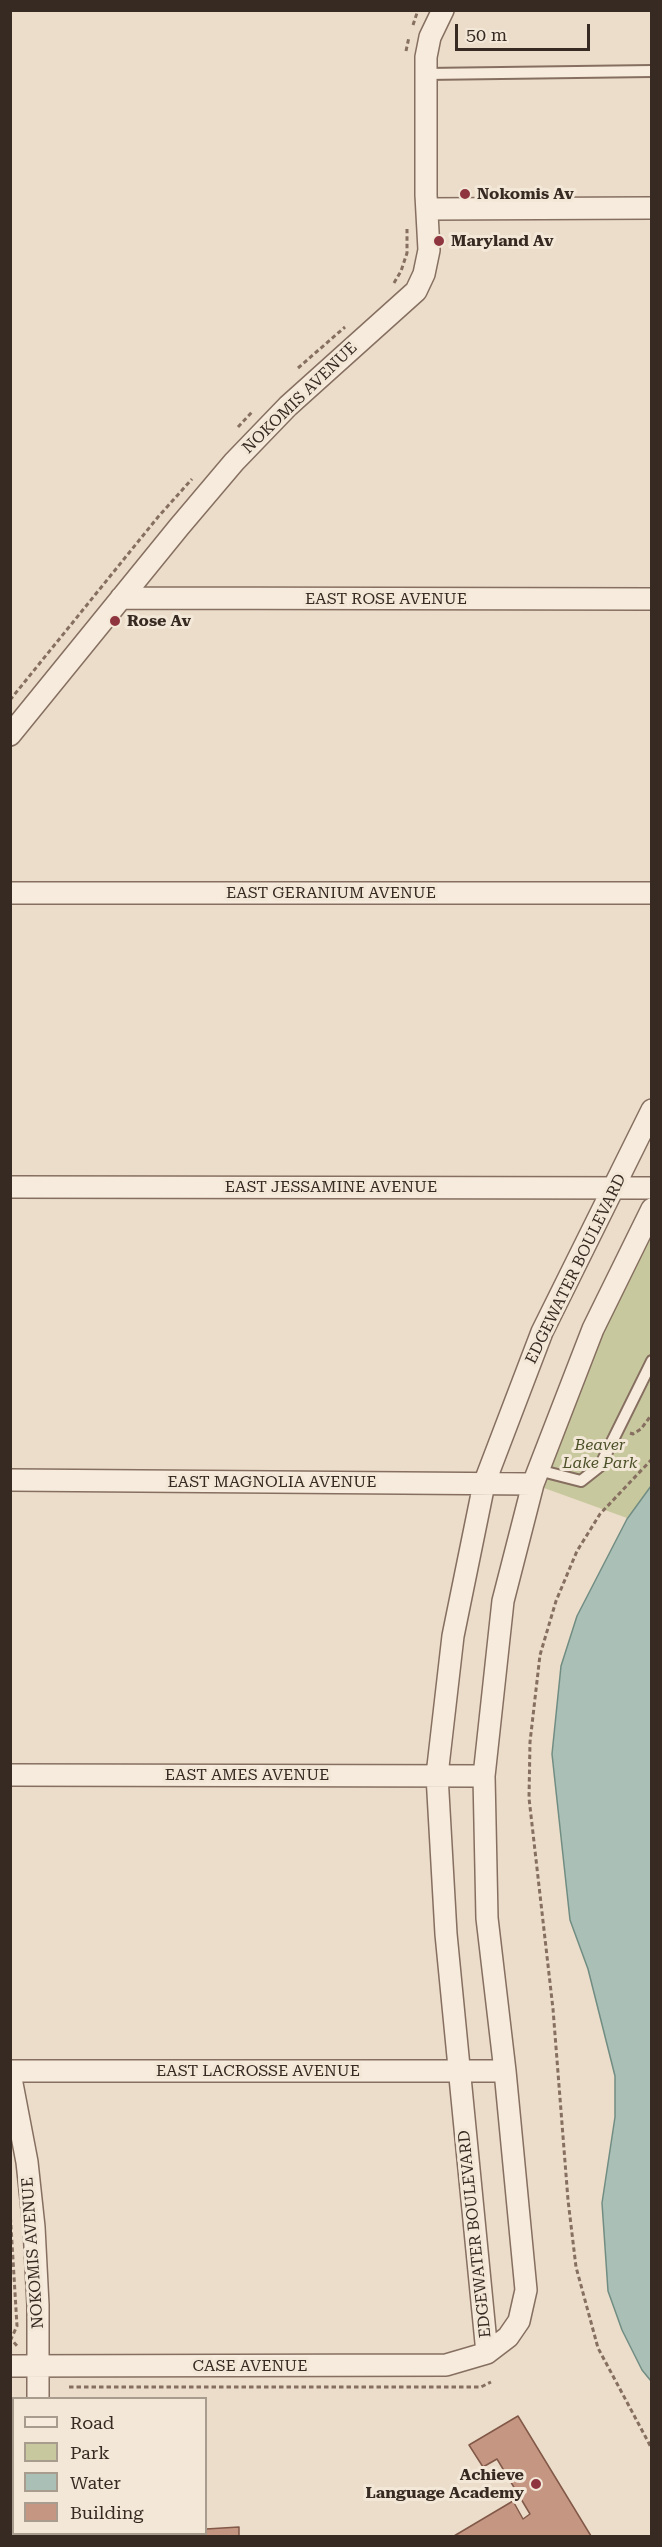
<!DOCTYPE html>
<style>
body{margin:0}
#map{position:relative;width:662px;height:2547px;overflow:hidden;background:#ebddc9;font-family:"Roboto Serif",serif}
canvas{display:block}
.frame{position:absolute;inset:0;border:12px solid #372a22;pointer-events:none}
.legend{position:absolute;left:12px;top:2397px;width:195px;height:138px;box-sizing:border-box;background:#f3e8d8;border:2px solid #a89c8f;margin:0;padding:8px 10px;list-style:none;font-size:18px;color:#372a22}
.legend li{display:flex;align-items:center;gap:12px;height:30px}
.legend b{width:30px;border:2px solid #a89c8f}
.scale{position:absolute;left:455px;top:24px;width:135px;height:27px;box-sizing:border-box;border:3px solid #372a22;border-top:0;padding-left:8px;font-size:18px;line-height:21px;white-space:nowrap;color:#372a22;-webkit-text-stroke:4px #f3e8d8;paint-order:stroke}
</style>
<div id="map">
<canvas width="662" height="2547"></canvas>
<div class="frame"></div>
<ul class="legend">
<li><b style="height:8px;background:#f6ebdc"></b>Road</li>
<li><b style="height:16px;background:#c8c89e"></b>Park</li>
<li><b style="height:16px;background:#aabfb6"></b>Water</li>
<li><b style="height:16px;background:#c59783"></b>Building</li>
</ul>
<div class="scale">50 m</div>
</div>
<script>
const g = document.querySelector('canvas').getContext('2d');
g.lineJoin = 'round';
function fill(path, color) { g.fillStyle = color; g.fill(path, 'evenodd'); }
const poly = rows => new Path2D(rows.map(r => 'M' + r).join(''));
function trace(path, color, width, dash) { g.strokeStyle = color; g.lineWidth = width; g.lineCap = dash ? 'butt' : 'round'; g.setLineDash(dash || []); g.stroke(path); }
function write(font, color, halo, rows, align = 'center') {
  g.font = font + ' "Roboto Serif",serif'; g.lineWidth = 6; g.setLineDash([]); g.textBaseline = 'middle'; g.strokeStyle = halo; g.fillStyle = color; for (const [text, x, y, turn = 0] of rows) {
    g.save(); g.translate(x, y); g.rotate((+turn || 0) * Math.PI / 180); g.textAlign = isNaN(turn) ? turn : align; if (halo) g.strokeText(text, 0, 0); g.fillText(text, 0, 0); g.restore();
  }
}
fill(poly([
 [651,1209,651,1486,627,1518,533,1484]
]), '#c8c89e');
const water = poly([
 [651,1486,651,2381,642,2370,622,2330,608,2291,602,2203,615,2117,615,2076,588,1969,570,1920,552,1754,561,1666,577,1616,627,1519,651,1486]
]);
fill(water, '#aabfb6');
trace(water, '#718d83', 1.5);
const building = poly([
 [518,2416,591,2536,454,2536,513,2501,523,2519,530,2514,497,2459,483,2467,469,2445,518,2416],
 [239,2527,239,2536,90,2536,90,2534,206,2534,206,2529,239,2527]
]);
fill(building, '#c59783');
trace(building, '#825848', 1.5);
const lane = poly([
 [426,74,652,71],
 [538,1470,581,1481,600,1466,652,1361]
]);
const street = poly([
 [427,209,652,208],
 [121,598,652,599],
 [10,735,179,527,234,462,288,406,416,291,424,274,429,250,426,195,426,57,430,37,443,10],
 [10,893,652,893],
 [10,1187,652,1188],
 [10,1480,533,1484],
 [10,1775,484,1776],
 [10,2071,505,2071],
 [10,2073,27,2162,34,2227,38,2305,38,2398],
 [487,2353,446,1934,437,1775,453,1636,484,1484,542,1332,652,1110],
 [10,2366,446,2365,487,2353,508,2337,519,2321,526,2290,505,2071,487,1918,484,1776,503,1601,533,1484,593,1329,652,1209],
 [38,2536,38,2534]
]);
trace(lane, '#866f60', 14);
trace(street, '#866f60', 24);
trace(poly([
 [413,25,418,10],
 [406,51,409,37],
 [394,283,401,271,407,253,407,229],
 [298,368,345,327],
 [238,427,252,412],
 [10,700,158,517,192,479],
 [630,1433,633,1434,641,1429,652,1414],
 [652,1459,600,1514,577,1551,556,1601,540,1655,530,1742,529,1798,553,2009,568,2200,576,2267,598,2348,652,2449],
 [10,2210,17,2326,11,2339,18,2347],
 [69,2387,481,2387,491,2382]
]), '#866f60', 3, [4.5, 3]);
trace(lane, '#f6ebdc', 10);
trace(street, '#f6ebdc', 21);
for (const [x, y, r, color] of [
 [465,194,6,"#8f3540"],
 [439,241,6,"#8f3540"],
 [115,621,6,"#8f3540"],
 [536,2484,6,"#8f3540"]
]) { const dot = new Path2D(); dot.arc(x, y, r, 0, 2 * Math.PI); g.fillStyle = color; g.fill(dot); trace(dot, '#f3e8d8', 2); }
write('bold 16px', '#372a22', '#f3e8d8', [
 ["Nokomis Av",477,194],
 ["Maryland Av",451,241],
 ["Rose Av",127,621],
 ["Achieve",524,2475,"right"],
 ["Language Academy",524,2493,"right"]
], 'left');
write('16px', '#372a22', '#f3e8d8', [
 ["NOKOMIS AVENUE",300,398,-44],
 ["EAST ROSE AVENUE",386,599],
 ["EAST GERANIUM AVENUE",331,893],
 ["EAST JESSAMINE AVENUE",331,1187],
 ["EDGEWATER BOULEVARD",576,1269,-64],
 ["EAST MAGNOLIA AVENUE",272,1482],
 ["EAST AMES AVENUE",247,1775],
 ["EAST LACROSSE AVENUE",258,2071],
 ["EDGEWATER BOULEVARD",475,2234,-96],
 ["NOKOMIS AVENUE",33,2253,-94],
 ["CASE AVENUE",250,2366]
]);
write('italic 16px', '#4d522a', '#f3e8d8', [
 ["Beaver",600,1445],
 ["Lake Park",600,1463]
]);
</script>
